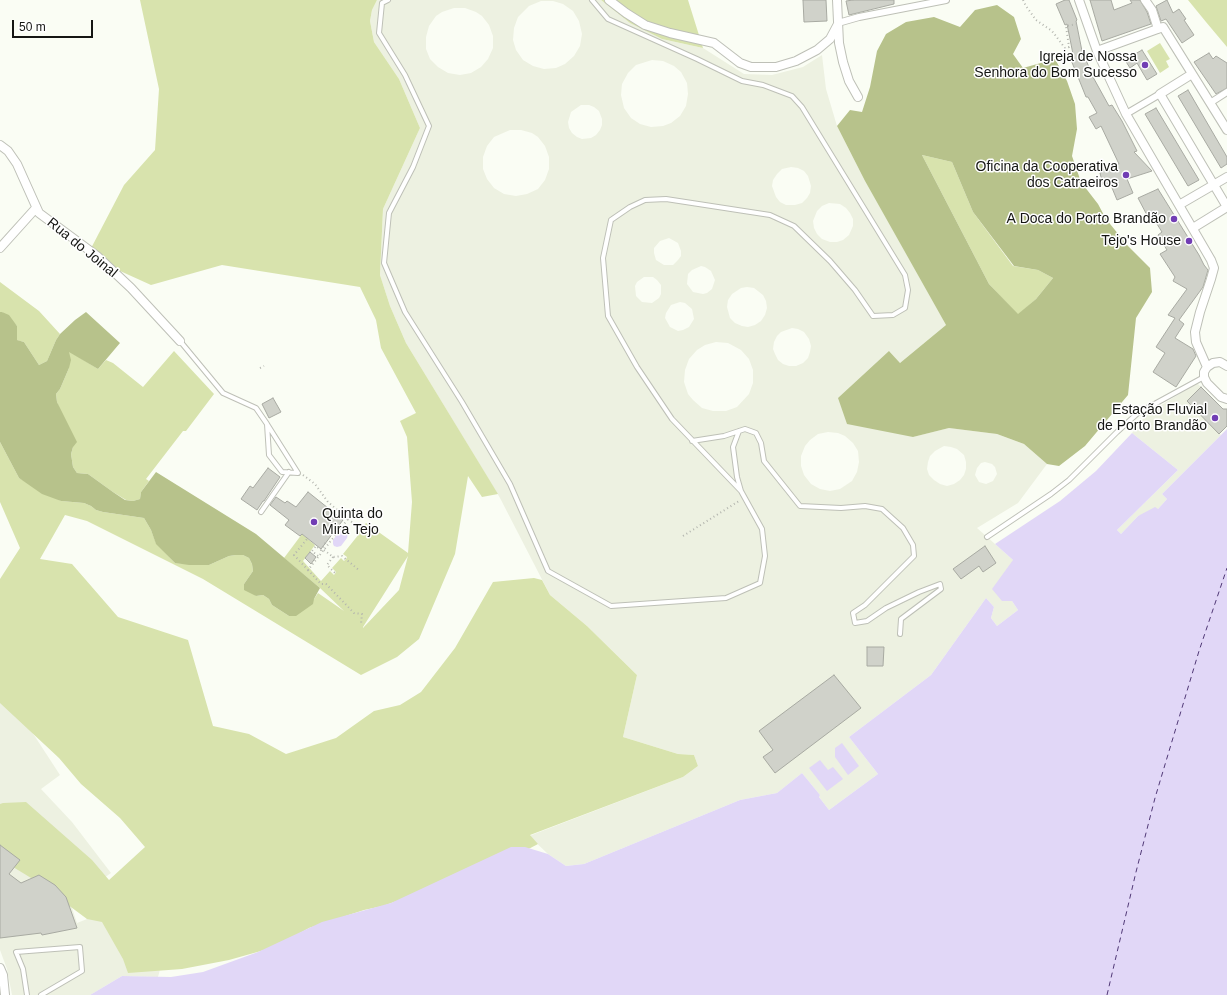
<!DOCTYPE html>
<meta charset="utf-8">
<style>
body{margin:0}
#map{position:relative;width:1227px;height:995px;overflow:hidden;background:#fafdf4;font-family:Helvetica,sans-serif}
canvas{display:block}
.scale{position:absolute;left:12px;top:20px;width:81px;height:18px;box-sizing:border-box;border:2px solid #151613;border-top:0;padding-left:5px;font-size:12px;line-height:14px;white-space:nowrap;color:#151613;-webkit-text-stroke:3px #fff;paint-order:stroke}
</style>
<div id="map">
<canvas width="1227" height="995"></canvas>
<div class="scale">50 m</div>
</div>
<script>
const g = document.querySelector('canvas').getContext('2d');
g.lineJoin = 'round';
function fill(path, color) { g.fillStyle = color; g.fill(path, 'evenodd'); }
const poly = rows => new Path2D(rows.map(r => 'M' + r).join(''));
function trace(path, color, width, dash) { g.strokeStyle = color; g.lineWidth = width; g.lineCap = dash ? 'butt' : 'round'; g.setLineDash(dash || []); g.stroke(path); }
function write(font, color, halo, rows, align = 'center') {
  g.font = font + ' Helvetica,sans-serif'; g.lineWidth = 3; g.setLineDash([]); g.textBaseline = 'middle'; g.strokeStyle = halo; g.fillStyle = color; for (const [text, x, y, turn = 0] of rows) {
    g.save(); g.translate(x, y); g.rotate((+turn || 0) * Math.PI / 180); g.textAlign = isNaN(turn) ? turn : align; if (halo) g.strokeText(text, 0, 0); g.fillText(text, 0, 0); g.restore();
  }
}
fill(poly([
 [377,0,601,0,630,23,662,39,703,48,744,74,772,75,803,67,822,55,826,89,837,126,865,181,946,325,900,363,889,351,913,437,949,428,997,434,1024,444,1047,464,1018,503,977,528,1013,560,1012,601,1018,610,997,626,991,618,994,607,986,598,931,675,849,737,878,774,829,810,819,797,820,795,802,773,777,793,740,800,584,864,566,866,548,854,529,836,683,777,698,766,694,755,678,754,623,737,637,675,587,626,550,595,500,498,406,343,390,306,380,275,383,209,420,128,399,79,374,42,370,21,372,10],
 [541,1,553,1,563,4,573,11,579,21,582,34,580,46,574,56,565,64,556,68,544,69,533,66,523,60,516,50,513,40,514,28,518,17,529,6],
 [454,8,465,8,476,12,482,16,489,25,493,36,493,48,488,59,481,67,471,73,460,75,448,73,438,67,430,59,426,49,426,37,429,26,436,16,442,12],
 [652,60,663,61,674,66,681,72,687,83,688,94,686,106,680,116,671,123,663,126,651,127,640,124,631,118,624,108,621,95,622,84,628,73,636,65],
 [581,105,589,105,594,107,599,111,602,119,602,125,600,130,596,135,591,138,582,139,577,137,572,133,569,128,568,122,571,112],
 [510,130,521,130,532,133,538,137,545,146,549,157,549,169,545,180,538,189,527,194,516,196,504,194,494,188,487,179,483,169,483,157,487,146,494,137],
 [791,167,798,168,804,171,808,176,811,186,810,193,807,198,802,203,795,205,786,205,780,202,776,197,772,186,773,180,777,174,782,169],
 [829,203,840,204,846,208,850,213,853,219,853,226,849,235,843,240,837,242,830,242,822,239,817,234,814,228,813,221,817,211,822,206],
 [669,238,678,243,681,251,681,256,678,260,673,265,664,265,656,260,654,253,654,248,660,241],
 [701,266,705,267,711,271,715,280,712,289,707,293,703,294,693,292,687,284,688,274,692,270],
 [644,277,653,277,657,280,661,285,661,294,659,298,652,303,642,302,636,296,635,286,637,282],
 [747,287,754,288,763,295,766,301,767,308,765,315,761,321,755,325,748,327,742,326,735,323,730,318,727,307,728,300,732,294,741,288],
 [680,302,685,303,692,309,694,319,689,327,683,330,678,331,670,327,665,318,666,313,671,305],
 [792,328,798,329,804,332,809,339,811,346,810,352,808,358,803,363,796,366,789,366,783,364,778,360,775,354,773,349,774,342,777,336,781,332],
 [716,342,728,343,741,350,749,359,753,370,753,383,749,394,737,407,726,411,713,411,702,408,693,400,688,394,684,382,685,370,689,359,697,350,705,345],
 [828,432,838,433,845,436,853,443,858,451,859,462,857,472,852,481,840,489,830,491,820,489,811,484,804,475,801,466,801,456,805,446,810,440,818,434],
 [944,446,951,447,957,449,964,455,966,462,966,469,964,475,960,480,954,484,947,486,940,484,934,480,929,475,927,469,928,462,930,456,935,451],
 [985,462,992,464,995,467,997,474,993,481,986,484,979,482,975,475,977,468,981,463],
 [1197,383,1201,387,1187,401,1221,435,1162,494,1167,499,1158,509,1138,516,1121,534,1117,530,1178,470,1132,433,1147,414],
 [0,689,32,732,60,775,41,789,72,822,111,873,70,902,77,923,130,902,167,943,158,977,122,976,90,995,12,995,7,969,0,950]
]), '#edf1e1');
fill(poly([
 [140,0,377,0,372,10,370,21,374,42,399,79,420,128,383,209,380,275,390,306,406,343,498,494,482,497,468,476,455,554,419,639,397,657,361,675,203,579,87,521,65,515,40,559,72,564,118,617,188,640,213,726,249,734,286,754,336,738,374,711,400,705,421,692,455,648,493,582,534,578,542,580,550,595,587,626,637,675,623,737,678,754,694,755,698,766,683,777,530,835,538,844,500,864,383,906,364,910,309,928,275,947,229,960,182,969,128,973,123,959,102,922,87,919,36,881,0,859,0,804,3,803,26,802,92,860,109,880,145,847,120,818,81,784,59,758,0,703,0,579,20,548,0,502,0,442,19,478,61,501,84,503,91,506,96,510,103,512,144,518,151,530,156,543,175,563,209,565,229,556,236,555,243,555,249,558,252,564,253,571,244,584,256,596,263,595,269,599,272,605,289,616,314,599,318,593,344,611,320,588,284,558,302,534,315,545,303,561,321,581,330,571,334,575,336,572,332,568,341,558,344,561,346,559,347,557,343,554,359,534,358,533,366,523,408,553,412,502,407,437,400,421,416,413,381,348,376,320,360,287,222,265,151,285,87,256,124,185,155,150,159,89],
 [408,556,399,590,363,628,363,627],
 [601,0,688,0,703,48,662,39,630,23],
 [1188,0,1227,0,1227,47,1206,22],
 [1160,43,1170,59,1166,61,1169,67,1160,73,1147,51],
 [922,155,952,162,973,212,1013,266,1038,270,1053,278,1036,299,1018,315,989,284],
 [0,282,39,311,60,334,56,340,47,361,39,365,24,342,16,340,17,326,2,312,0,312],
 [69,351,98,369,106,360,113,363,143,387,174,351,214,394,186,431,183,431,146,479,149,481,141,492,140,499,133,501,126,500,113,492,88,474,77,473,73,467,71,454,73,447,57,402,56,394,60,389,69,368]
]), '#d8e3ad');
fill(poly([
 [997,5,1014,17,1021,39,1013,54,1023,68,1055,59,1067,81,1075,104,1077,129,1072,156,1081,182,1098,204,1106,219,1128,246,1150,268,1152,292,1136,318,1128,395,1085,446,1059,466,1047,464,1024,444,997,434,949,428,913,437,847,424,838,398,889,351,900,363,946,325,865,181,837,126,850,110,862,112,870,87,877,51,886,34,906,22,934,17,960,27,975,10],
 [922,155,952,162,973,212,1014,266,1038,270,1053,278,1036,299,1018,314,989,284],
 [0,312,2,312,9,315,17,326,17,340,24,342,39,365,47,361,56,340,60,334,75,320,86,312,120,343,98,369,69,352,71,360,69,368,60,389,56,394,57,402,77,442,73,447,71,454,73,467,77,473,88,474,113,492,125,500,133,501,140,499,141,492,156,472,256,534,320,588,314,599,313,604,296,616,289,616,272,605,269,599,263,595,256,596,244,590,244,584,253,571,252,564,249,558,243,555,236,555,229,556,209,565,189,565,175,563,156,544,151,530,144,518,103,512,96,510,91,506,84,503,61,501,42,494,19,478,0,442]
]), '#b7c28b');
fill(poly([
 [1227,429,1227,995,90,995,122,976,171,977,203,972,258,952,322,922,391,903,511,847,525,847,548,854,566,866,584,864,740,800,777,793,802,773,820,795,819,797,829,810,878,774,849,737,931,675,986,598,994,607,991,618,997,626,1018,610,1012,601,1002,601,992,589,1013,560,995,544,1060,501,1096,471,1132,433,1178,470,1117,530,1121,534,1138,516,1155,507,1158,509,1167,499,1162,494],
 [343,530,346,531,348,534,347,538,341,546,337,547,334,546,333,544,333,540,339,532],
 [842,743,859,766,848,775,835,757,835,748],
 [820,760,828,770,833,767,843,779,827,791,809,768]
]), '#e1d7f7');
trace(poly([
 [1107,995,1136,872,1155,798,1199,651,1227,568]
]), '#503876', 1, [5, 4]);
const building = poly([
 [803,0,826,0,827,21,804,22,803,0],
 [853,0,894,0,894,4,849,15,846,1,853,0],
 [1065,0,1069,0,1077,20,1076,21,1083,56,1084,55,1093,77,1109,106,1112,105,1122,121,1137,151,1134,152,1152,171,1127,179,1133,193,1117,200,1110,183,1103,185,1100,173,1104,171,1103,168,1119,164,1101,126,1096,129,1089,117,1097,113,1088,97,1086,97,1080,82,1071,60,1074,59,1067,24,1065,25,1056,4,1065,0],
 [1090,0,1111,0,1114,10,1132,3,1130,0,1140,0,1147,12,1151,24,1102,41,1090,0],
 [1167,0,1173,13,1179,9,1186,19,1184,20,1194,35,1182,43,1166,19,1161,21,1156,6,1167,0],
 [1142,50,1157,74,1147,80,1137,63,1130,68,1125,60,1142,50],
 [1209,53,1213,59,1216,56,1227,63,1227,88,1216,94,1194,62,1209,53],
 [1188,90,1227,157,1227,164,1221,168,1178,96,1188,90],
 [1156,108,1199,180,1188,186,1145,114,1156,108],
 [1158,189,1199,255,1204,265,1208,270,1203,287,1179,320,1184,324,1175,338,1193,349,1196,356,1176,387,1153,372,1165,353,1156,347,1175,318,1168,315,1187,289,1173,281,1175,277,1160,254,1167,250,1158,235,1162,232,1152,216,1148,217,1138,198,1158,189],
 [1201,387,1223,409,1227,409,1227,426,1219,434,1187,401,1201,387],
 [273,398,281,412,269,418,262,404,273,398],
 [268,468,280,477,264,501,263,501,257,510,241,499,250,486,253,488,268,468],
 [308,492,343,520,321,549,302,534,300,536,285,525,289,520,270,505,276,497,285,503,287,501,296,507,308,492],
 [985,546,996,563,983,572,979,566,961,579,953,569,985,546],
 [310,552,316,557,311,564,305,558,310,552],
 [867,647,884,647,883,666,867,666,867,647],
 [834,675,861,708,775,773,763,757,773,750,759,731,834,675],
 [0,845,20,860,9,874,21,883,39,875,55,885,66,897,77,928,42,935,41,933,0,938,0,845]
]);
fill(building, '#d0d2ca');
trace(building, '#a8aaa2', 1);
const service = poly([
 [388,0,382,3,379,33,405,75,429,126,413,167,389,213,384,263,405,312,462,402,510,484,548,571,611,606,726,598,760,583,765,556,762,529,741,491,672,419,637,367,608,316,603,258,611,220,630,207,645,200,666,199,770,215,794,226,830,261,855,290,873,316,893,315,905,308,908,290,905,275,802,107,792,96,763,85,742,81,697,59,608,19,592,0],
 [180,341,223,393,256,408,267,424,269,455,282,472,298,473,267,424],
 [739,431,733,447,737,477,741,491],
 [692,441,724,436,745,429,756,433,761,443,764,461,800,506,841,508,865,506,882,509,903,528,913,545,914,556,865,605,853,613,855,623,867,621,886,608,919,592,940,584,941,589,901,619,900,634],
 [261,512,289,472],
 [987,537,1051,494,1069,480,1117,432,1138,413,1204,377],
 [27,995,23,969,16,952,80,947,82,971,41,995]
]);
const pedestrian = poly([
 [838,23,859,17,946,0],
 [1210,103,1227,92],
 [1126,114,1160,94]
]);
const minor = poly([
 [609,0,626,13,645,25,670,33,714,43,740,63,751,67,776,67,796,61,817,50,830,39,838,24],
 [837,0,839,43,843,62,849,81,858,97],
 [1079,0,1097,51,1126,114,1211,260,1214,268,1211,279,1200,312,1195,332,1196,342,1207,367],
 [1145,0,1152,10,1158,29],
 [1097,51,1163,27,1227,130],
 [1192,74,1160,94,1227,207],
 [0,145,8,151,17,164,39,213,97,256,131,288,180,341],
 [1179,205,1227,177],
 [1193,228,1227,207],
 [0,248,36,208],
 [1227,366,1220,362,1213,363,1207,367,1204,372,1204,377,1207,383,1221,397,1227,399],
 [0,968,3,975,5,995]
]);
trace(service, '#bec0b7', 6);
trace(pedestrian, '#bec0b7', 8);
trace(minor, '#bec0b7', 10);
trace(poly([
 [1023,0,1026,6,1036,20,1052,31,1065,48,1069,47,1066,26,1078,24],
 [260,368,264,366],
 [303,475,315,484,328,502,348,519,308,570,294,555,307,539],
 [348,519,362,530],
 [683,536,739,501],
 [324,550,333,557,342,556,360,571],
 [318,556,312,551,316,546,321,550,326,542],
 [333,557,327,565,335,573],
 [308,570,321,584,326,584,354,613,362,614,361,624]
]), '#b3b5ae', 2, [1, 3]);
trace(service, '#fff', 4);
trace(pedestrian, '#fff', 6);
trace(minor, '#fff', 8);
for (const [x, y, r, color] of [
 [1145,65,4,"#713db4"],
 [1126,175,4,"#713db4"],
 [1174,219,4,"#713db4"],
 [1189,241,4,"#713db4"],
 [1215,418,4,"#713db4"],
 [314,522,4,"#713db4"]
]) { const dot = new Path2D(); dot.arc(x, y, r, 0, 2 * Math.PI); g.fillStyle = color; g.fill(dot); trace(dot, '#fff', 1.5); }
write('14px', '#151613', '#fff', [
 ["Igreja de Nossa",1137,57],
 ["Senhora do Bom Sucesso",1137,73],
 ["Oficina da Cooperativa",1118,167],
 ["dos Catraeiros",1118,183],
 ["A Doca do Porto Brandão",1166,219],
 ["Tejo's House",1181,241],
 ["Estação Fluvial",1207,410],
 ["de Porto Brandão",1207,426],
 ["Quinta do",322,514,"left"],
 ["Mira Tejo",322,530,"left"]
], 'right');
write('14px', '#151613', '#fff', [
 ["Rua do Joinal",82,248,39]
]);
</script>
